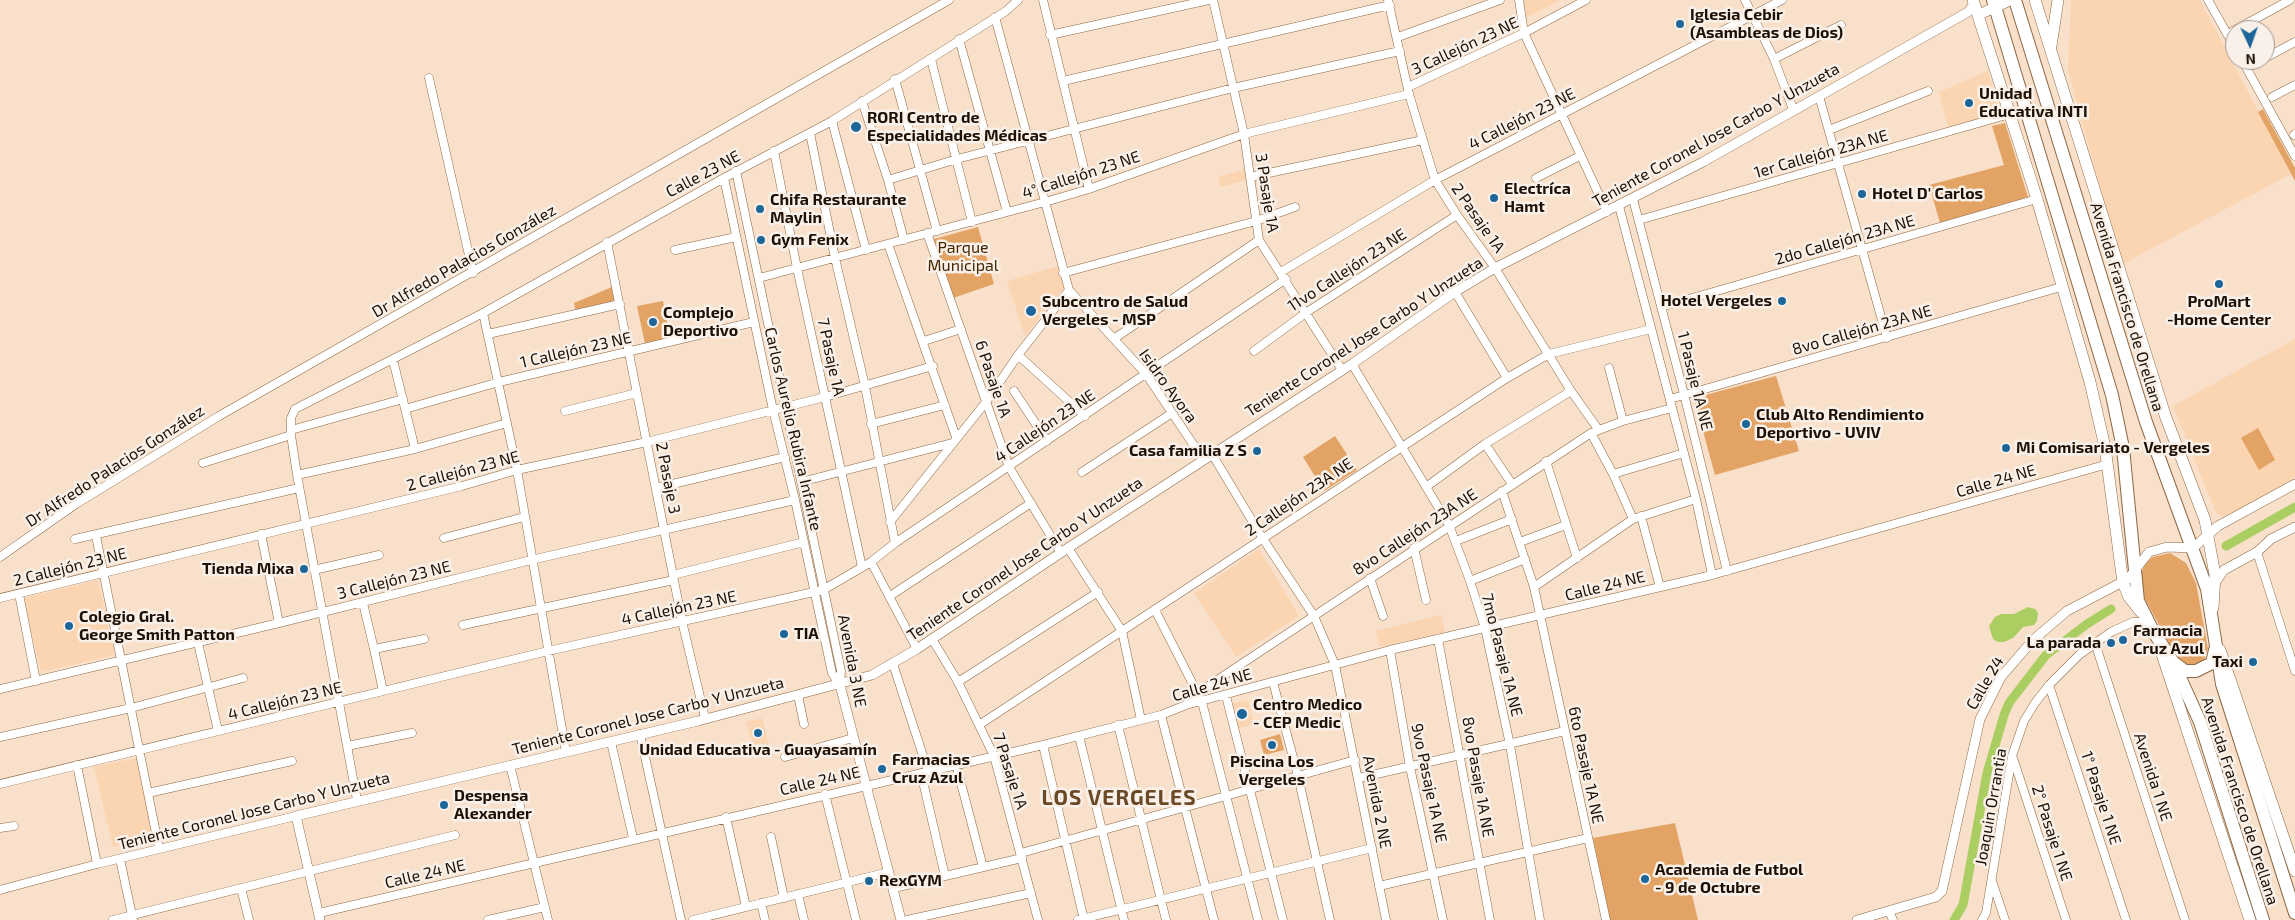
<!DOCTYPE html>
<meta charset="utf-8">
<style>
body{margin:0}
#map{position:relative;width:2295px;height:920px;overflow:hidden;background:#f9e0ca;font-family:"Exo 2",sans-serif}
canvas{display:block}
.north{position:absolute;left:2225px;top:20px;width:50px;height:50px;box-sizing:border-box;background:#f9f1e9;border:1px solid #a1978d;border-radius:50%;rotate:177deg;font-size:14px;font-weight:700;line-height:20px;text-align:center;color:#1e1003}
.north::after{content:'';display:block;margin:auto;width:18px;height:22px;background:#1c669a;clip-path:polygon(50% 0,100% 100%,50% 72%,0 100%)}
</style>
<div id="map">
<canvas width="2295" height="920"></canvas>
<div class="north">N</div>
</div>
<script>
const g = document.querySelector('canvas').getContext('2d');
g.lineJoin = 'round';
function fill(path, color) { g.fillStyle = color; g.fill(path, 'evenodd'); }
const poly = rows => new Path2D(rows.map(r => 'M' + r).join(''));
function trace(path, color, width, dash) { g.strokeStyle = color; g.lineWidth = width; g.lineCap = dash ? 'butt' : 'round'; g.setLineDash(dash || []); g.stroke(path); }
function write(font, color, halo, rows, align = 'center') {
  g.font = font + ' "Exo 2",sans-serif'; g.lineWidth = 5; g.setLineDash([]); g.textBaseline = 'middle'; g.strokeStyle = halo; g.fillStyle = color; for (const [text, x, y, turn = 0] of rows) {
    g.save(); g.translate(x, y); g.rotate((+turn || 0) * Math.PI / 180); g.textAlign = isNaN(turn) ? turn : align; if (halo) g.strokeText(text, 0, 0); g.fillText(text, 0, 0); g.restore();
  }
}
fill(poly([
 [1524,0,1561,0,1526,18],
 [2071,0,2200,0,2291,174,2121,265,2068,70],
 [1988,71,2000,114,1948,127,1939,92],
 [1245,169,1247,180,1220,187,1218,177],
 [1058,266,1065,287,1025,336,1007,281],
 [2295,339,2295,477,2235,513,2222,516,2217,515,2173,406],
 [1259,549,1299,616,1236,657,1194,593],
 [98,580,115,655,41,672,23,598],
 [1441,615,1445,632,1380,647,1376,631],
 [1248,700,1254,724,1236,729,1230,704],
 [762,718,769,745,754,749,746,722],
 [136,758,153,835,113,847,94,767]
]), '#fbd5b2');
fill(poly([
 [2263,109,2295,168,2295,181,2258,112],
 [2005,123,2028,197,1940,223,1929,185,2004,165,1992,126],
 [978,227,994,284,953,298,934,239],
 [612,287,616,303,576,312,574,303],
 [663,301,670,338,645,344,637,306],
 [1776,376,1799,451,1715,475,1694,398],
 [2258,428,2275,460,2259,470,2241,438],
 [1335,436,1357,470,1324,491,1303,457],
 [2170,553,2186,563,2196,583,2208,649,2203,662,2194,665,2184,664,2177,658,2144,597,2141,575,2145,563,2153,557],
 [1280,734,1284,750,1264,755,1260,740],
 [1675,823,1698,920,1610,920,1593,838]
]), '#e2a365');
fill(poly([
 [2028,607,2035,609,2038,613,2037,621,2034,625,2023,627,2013,638,2004,642,1998,642,1993,639,1989,626,1995,617,2001,614,2014,614]
]), '#abce62');
trace(poly([
 [2226,546,2295,507],
 [1954,920,1963,905,1987,773,2004,715,2009,703,2046,655,2087,624,2111,609]
]), '#abce62', 9);
const minor = poly([
 [1043,0,1089,189],
 [1213,0,1244,134,1259,240,1342,370],
 [1388,0,1409,94,1435,180,1457,215,1495,268,1571,391,1598,429],
 [1519,0,1524,33,1607,212],
 [1745,0,1774,59,1793,109],
 [2208,0,2235,48],
 [995,17,1069,290,1146,374,1203,459],
 [2233,31,2290,0],
 [1050,35,1209,0],
 [1398,37,1500,0],
 [959,39,1007,212],
 [2265,58,2295,42],
 [931,59,972,222],
 [1774,59,1841,25],
 [2242,60,2295,156],
 [2253,64,2261,60],
 [429,78,473,273],
 [895,79,937,231],
 [1063,81,1390,5],
 [1408,87,1524,33,1586,0],
 [1819,96,1887,338],
 [2272,97,2295,85],
 [862,101,888,180,904,240],
 [832,121,866,250],
 [1829,130,1928,91],
 [810,133,835,258,865,386,895,543],
 [2294,135,2295,134],
 [774,151,797,268,862,567],
 [736,171,841,671,840,685],
 [1250,177,1423,140],
 [724,178,773,410,795,500,832,673,839,684],
 [1536,178,1580,156],
 [888,180,957,159,1233,88,1400,51],
 [1633,199,1684,394,1727,571],
 [1619,206,1696,499,1712,575],
 [1639,220,2010,114],
 [927,233,1009,467,1061,553],
 [607,242,682,621,705,718],
 [888,244,956,437],
 [675,250,736,237],
 [1281,272,1435,180,1782,0],
 [1063,273,1256,221,1295,207],
 [759,278,1045,202,1089,189,1244,134,1409,94],
 [1455,292,1507,378],
 [1661,307,2037,199],
 [483,313,517,470,566,752],
 [488,334,620,304],
 [1115,338,1259,240],
 [924,341,961,329],
 [1254,351,1307,312,1457,215],
 [1018,355,1085,416],
 [393,360,415,449],
 [1352,364,1449,525,1470,581,1485,628,1510,745,1540,920],
 [1609,368,1623,421],
 [1014,391,1047,441],
 [1670,399,2061,287],
 [405,409,499,382,754,322],
 [565,411,637,393],
 [871,424,945,405],
 [291,430,403,399],
 [1591,433,1613,474,1633,519],
 [1485,444,1512,484],
 [1212,454,1263,539,1314,616,1335,665,1386,920],
 [1546,461,1577,558],
 [203,463,291,435],
 [1082,472,1172,413],
 [1613,474,1684,453],
 [297,475,415,449,507,423],
 [801,482,952,443],
 [1426,487,1485,444,1571,391],
 [656,488,785,457],
 [1502,491,1534,587],
 [1641,516,1660,587],
 [890,522,986,402,1018,355,1069,290],
 [261,534,279,623],
 [96,536,159,848],
 [444,538,524,517],
 [75,539,299,488],
 [1456,541,1512,519],
 [1520,542,1566,525],
 [1068,548,1122,631,1141,720],
 [1414,548,1426,600],
 [2257,552,2295,671],
 [0,557,76,504,219,416,949,0],
 [871,562,917,649],
 [314,570,379,555],
 [673,575,804,542],
 [1370,578,1383,616],
 [1470,581,1525,559],
 [19,594,36,681],
 [890,596,1031,503],
 [0,598,462,486,517,470,647,442,825,397,933,366],
 [363,603,374,649,424,639],
 [1155,610,1202,702,1258,920],
 [463,625,674,580],
 [932,639,958,682,994,756,1038,920],
 [1438,639,1490,920],
 [198,643,218,731],
 [2095,643,2185,920],
 [374,649,383,691],
 [1390,650,1410,767,1443,920],
 [893,664,928,771],
 [958,682,1098,592],
 [1273,682,1298,776,1330,920],
 [2049,685,2126,920],
 [0,689,279,623,531,560,795,500],
 [798,695,804,724],
 [1226,696,1283,920],
 [1186,705,1199,692,1591,433,1623,421,1672,408],
 [1161,715,1214,920],
 [979,725,1507,378,1549,354,1651,329],
 [1118,725,1166,920],
 [640,734,681,920],
 [1079,736,1124,920],
 [0,737,131,708,243,678],
 [611,742,633,838],
 [1043,745,1084,920],
 [347,746,412,733],
 [785,757,853,738],
 [2013,758,2066,920],
 [956,764,983,867],
 [77,765,97,864],
 [510,765,548,920],
 [921,773,945,876],
 [1359,778,1565,731],
 [0,784,548,651,823,590,871,562,895,543,1286,279],
 [148,793,292,761],
 [825,794,856,920],
 [357,800,297,475,291,435,291,418,295,409,483,313,724,178,832,121,1006,11,1018,0],
 [726,817,746,907],
 [0,828,14,826],
 [771,837,784,898],
 [1021,853,1355,760],
 [120,859,133,920],
 [1992,881,2005,920],
 [1379,886,1588,838],
 [241,888,249,920],
 [894,888,1022,858],
 [0,890,97,864,296,816],
 [798,894,804,920],
 [761,903,765,920],
 [1889,911,1893,920],
 [319,913,1043,745,1161,715,1186,705,1390,650,1712,575,2108,464],
 [113,920,455,835],
 [488,920,545,907],
 [693,920,889,872],
 [907,920,1031,893],
 [1078,920,1372,848],
 [1606,920,1534,587,1633,519,1696,499],
 [1982,920,1986,913,2012,756,2024,721,2035,703,2049,685,2079,655,2111,632,2133,622,2140,622,2149,628]
]);
const tertiary = poly([
 [2215,583,2224,570,2257,552,2271,539,2295,527],
 [840,685,901,920],
 [320,920,296,816,698,721,872,675,917,649,1068,548,1352,364,1455,292,1495,268,1703,162,1968,12,1974,4],
 [1857,920,1936,897,1942,891,1980,719,2001,677,2033,640,2067,611,2128,579,2149,552,2167,547,2193,548,2218,526,2295,484]
]);
const secondary = poly([
 [1978,15,2011,0]
]);
const primary = poly([
 [1973,0,2037,199,2090,382,2105,447,2123,583,2129,597,2141,612],
 [2035,0,2165,415,2205,520,2215,575,2213,608],
 [2051,46,2058,0],
 [2160,648,2250,920],
 [2220,650,2295,871]
]);
const trunk = poly([
 [1993,0,2112,395,2123,448,2138,601,2153,631,2173,662,2200,722,2263,920],
 [2015,0,2146,422,2207,589,2222,684,2295,913],
 [2173,662,2185,671,2196,671,2212,663,2215,650]
]);
trace(minor, '#8c6845', 9);
trace(tertiary, '#8c6845', 10);
trace(secondary, '#8c6845', 11);
trace(primary, '#8c6845', 12);
trace(trunk, '#8c6845', 14);
trace(minor, '#fff', 8);
trace(tertiary, '#fff', 9);
trace(secondary, '#fff', 10);
trace(primary, '#fff', 11);
trace(trunk, '#fff', 12);
for (const [x, y, r, color] of [
 [1680,24,5,"#1c669a"],
 [1969,103,5,"#1c669a"],
 [856,127,6,"#1c669a"],
 [1862,194,5,"#1c669a"],
 [1494,198,5,"#1c669a"],
 [760,209,5,"#1c669a"],
 [761,240,5,"#1c669a"],
 [2219,284,5,"#1c669a"],
 [1782,301,5,"#1c669a"],
 [1031,311,6,"#1c669a"],
 [653,322,5,"#1c669a"],
 [1746,424,5,"#1c669a"],
 [2006,448,5,"#1c669a"],
 [1257,451,5,"#1c669a"],
 [304,569,5,"#1c669a"],
 [69,626,5,"#1c669a"],
 [784,634,5,"#1c669a"],
 [2123,640,5,"#1c669a"],
 [2111,643,5,"#1c669a"],
 [2253,662,5,"#1c669a"],
 [1242,714,6,"#1c669a"],
 [758,733,5,"#1c669a"],
 [1272,745,5,"#1c669a"],
 [882,769,5,"#1c669a"],
 [444,805,5,"#1c669a"],
 [1645,879,5,"#1c669a"],
 [869,881,5,"#1c669a"]
]) { const dot = new Path2D(); dot.arc(x, y, r, 0, 2 * Math.PI); g.fillStyle = color; g.fill(dot); trace(dot, '#f9f1e9', 2); }
write('bold 16px', '#1e1003', '#f9f1e9', [
 ["Iglesia Cebir",1690,15],
 ["(Asambleas de Dios)",1690,33],
 ["Unidad",1979,94],
 ["Educativa INTI",1979,112],
 ["RORI Centro de",867,118],
 ["Especialidades Médicas",867,136],
 ["Electríca",1504,189],
 ["Hamt",1504,207],
 ["Hotel D' Carlos",1872,194],
 ["Chifa Restaurante",770,200],
 ["Maylin",770,218],
 ["Gym Fenix",771,240],
 ["Hotel Vergeles",1772,301,"right"],
 ["Subcentro de Salud",1042,302],
 ["Vergeles - MSP",1042,320],
 ["ProMart",2219,302,"center"],
 ["-Home Center",2219,320,"center"],
 ["Complejo",663,313],
 ["Deportivo",663,331],
 ["Club Alto Rendimiento",1756,415],
 ["Deportivo - UVIV",1756,433],
 ["Mi Comisariato - Vergeles",2016,448],
 ["Casa familia Z S",1247,451,"right"],
 ["Tienda Mixa",294,569,"right"],
 ["Colegio Gral.",79,617],
 ["George Smith Patton",79,635],
 ["Farmacia",2133,631],
 ["Cruz Azul",2133,649],
 ["TIA",794,634],
 ["La parada",2101,643,"right"],
 ["Taxi",2243,662,"right"],
 ["Centro Medico",1253,705],
 ["- CEP Medic",1253,723],
 ["Unidad Educativa - Guayasamín",758,750,"center"],
 ["Farmacias",892,760],
 ["Cruz Azul",892,778],
 ["Piscina Los",1272,762,"center"],
 ["Vergeles",1272,780,"center"],
 ["Despensa",454,796],
 ["Alexander",454,814],
 ["Academia de Futbol",1655,870],
 ["- 9 de Octubre",1655,888],
 ["RexGYM",879,881]
], 'left');
write('16px', '#1e1003', '#f9f1e9', [
 ["3 Callejón 23 NE",1465,46,-25],
 ["4 Callejón 23 NE",1522,119,-27],
 ["Teniente Coronel Jose Carbo Y Unzueta",1716,135,-29],
 ["1er Callejón 23A NE",1821,154,-16],
 ["Calle 23 NE",703,174,-28],
 ["4° Callejón 23 NE",1081,175,-18],
 ["3 Pasaje 1A",1267,193,81],
 ["2 Pasaje 1A",1478,218,55],
 ["2do Callejón 23A NE",1845,240,-16],
 ["Dr Alfredo Palacios González",464,261,-30],
 ["11vo Callejón 23 NE",1347,270,-33],
 ["Avenida Francisco de Orellana",2127,307,73],
 ["8vo Callejón 23A NE",1862,330,-16],
 ["Teniente Coronel Jose Carbo Y Unzueta",1364,337,-33],
 ["1 Callejón 23 NE",576,350,-13],
 ["7 Pasaje 1A",831,357,78],
 ["6 Pasaje 1A",993,379,71],
 ["1 Pasaje 1A NE",1695,381,76],
 ["Isidro Ayora",1168,386,54],
 ["4 Callejón 23 NE",1045,426,-34],
 ["Carlos Aurelio Rubira Infante",793,429,77],
 ["Dr Alfredo Palacios González",115,466,-33],
 ["2 Callejón 23 NE",463,471,-15],
 ["2 Pasaje 3",668,478,79],
 ["Calle 24 NE",1996,481,-16],
 ["2 Callejón 23A NE",1299,497,-34],
 ["8vo Callejón 23A NE",1415,532,-33],
 ["Teniente Coronel Jose Carbo Y Unzueta",1025,559,-34],
 ["2 Callejón 23 NE",70,567,-14],
 ["3 Callejón 23 NE",394,580,-14],
 ["Calle 24 NE",1605,586,-14],
 ["4 Callejón 23 NE",679,608,-12],
 ["7mo Pasaje 1A NE",1502,655,76],
 ["Avenida 3 NE",852,661,79],
 ["Calle 24",1985,683,-60],
 ["Calle 24 NE",1212,685,-16],
 ["4 Callejón 23 NE",285,701,-14],
 ["Teniente Coronel Jose Carbo Y Unzueta",648,716,-14],
 ["6to Pasaje 1A NE",1586,765,78],
 ["7 Pasaje 1A",1010,771,72],
 ["8vo Pasaje 1A NE",1478,777,80],
 ["Avenida 1 NE",2153,777,72],
 ["Calle 24 NE",820,781,-13],
 ["9vo Pasaje 1A NE",1429,783,78],
 ["1° Pasaje 1 NE",2101,798,72],
 ["Avenida Francisco de Orellana",2240,801,72],
 ["Avenida 2 NE",1377,802,79],
 ["Joaquin Orrantia",1991,807,-80],
 ["Teniente Coronel Jose Carbo Y Unzueta",254,811,-14],
 ["2° Pasaje 1 NE",2052,833,72],
 ["Calle 24 NE",425,874,-13]
]);
write('16px', '#462600', '#f9f1e9', [
 ["Parque",963,248],
 ["Municipal",963,266]
]);
g.letterSpacing = '1px';
write('bold 21px', '#6b4926', '#f9f1e9', [
 ["LOS VERGELES",1119,798]
]);
g.letterSpacing = '0px';
</script>
